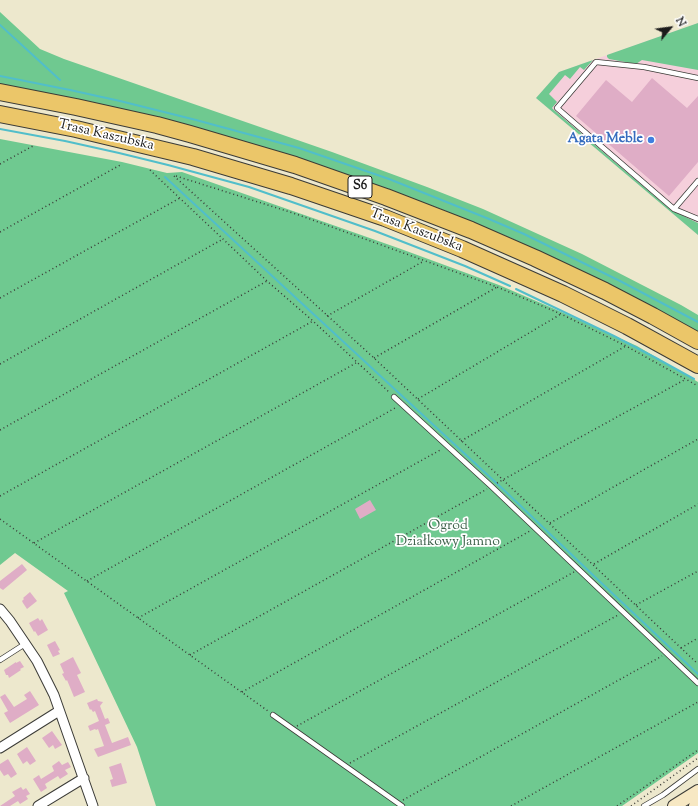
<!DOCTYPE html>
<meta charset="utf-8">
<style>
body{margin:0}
#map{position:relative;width:698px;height:806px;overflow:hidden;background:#ede8cd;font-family:"Sorts Mill Goudy",serif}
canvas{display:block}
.north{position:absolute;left:650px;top:8px;width:40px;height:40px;-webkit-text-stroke:3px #fff;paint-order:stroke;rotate:61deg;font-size:11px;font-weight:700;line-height:16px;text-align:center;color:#1c1c1c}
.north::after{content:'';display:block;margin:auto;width:14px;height:18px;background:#1c1c1c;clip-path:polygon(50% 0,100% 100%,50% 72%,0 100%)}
</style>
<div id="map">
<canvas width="698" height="806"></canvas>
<div class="north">N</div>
</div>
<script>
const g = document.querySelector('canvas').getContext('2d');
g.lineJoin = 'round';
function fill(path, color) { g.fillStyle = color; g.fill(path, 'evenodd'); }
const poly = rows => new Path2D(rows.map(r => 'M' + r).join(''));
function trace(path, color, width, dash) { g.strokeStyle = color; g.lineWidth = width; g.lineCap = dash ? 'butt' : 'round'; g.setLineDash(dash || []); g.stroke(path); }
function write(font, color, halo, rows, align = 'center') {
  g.font = font + ' "Sorts Mill Goudy",serif'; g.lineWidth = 3.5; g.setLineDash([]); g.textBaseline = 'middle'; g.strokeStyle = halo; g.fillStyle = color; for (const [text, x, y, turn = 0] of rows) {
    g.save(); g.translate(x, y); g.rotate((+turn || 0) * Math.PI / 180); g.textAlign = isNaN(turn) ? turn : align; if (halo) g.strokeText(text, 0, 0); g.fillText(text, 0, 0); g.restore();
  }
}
fill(poly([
 [698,23,698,235,536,98,559,72]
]), '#f5cfdb');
fill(poly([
 [0,12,40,49,64,59,332,152,427,187,483,209,582,254,681,305,698,315,698,332,603,281,513,239,441,209,337,171,233,138,191,127,0,85],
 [698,23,698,70,642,60,636,64,609,59,607,57,607,55],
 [593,60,584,70,580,67,570,79,565,75,549,94,557,102,552,108,554,110,671,210,698,223,698,235,536,98,559,72],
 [0,139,122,162,167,173,182,172,401,249,499,285,557,310,637,346,698,382,698,753,622,806,156,806,137,747,64,593,68,591,15,553,0,565]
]), '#6fc990');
trace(poly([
 [0,25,60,80],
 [0,76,70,90,120,101,196,120,299,148,389,179,489,219,524,234,620,281,698,322],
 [0,129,65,141,119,153,168,165,249,187,375,231,465,266,510,286],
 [165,177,505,491,594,576,698,674],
 [516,289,614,336,656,358,694,379]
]), '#51beca', 2);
fill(poly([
 [652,78,687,108,698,96,698,162,669,196,576,116,606,80,632,102],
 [370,500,376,510,360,519,355,509],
 [22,564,27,570,3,590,0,588,0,581],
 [30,592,37,601,27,609,23,603,22,601,24,599,23,598],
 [38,618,40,621,42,619,48,630,38,636,35,631,34,632,29,623],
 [55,641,60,650,58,651,60,654,53,657,47,645],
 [73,657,81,673,77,675,85,692,74,697,67,680,66,681,62,674,64,673,60,664],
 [20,661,24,667,20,669,21,670,9,678,8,675,6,675,4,670,16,662,16,663],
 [30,691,39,705,10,723,4,713,8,711,0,697,5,694,14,707,27,699,24,695],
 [97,699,98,701,103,702,100,706,105,719,108,718,110,723,105,725,112,743,128,737,131,745,98,757,94,749,104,746,98,729,96,730,95,729,90,731,88,726,99,721,95,711,93,712,91,709,90,710,87,703],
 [52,731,62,745,55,749,53,745,49,748,42,738],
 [27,747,36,761,30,765,27,761,23,764,17,754],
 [8,759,17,774,11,778,8,774,4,776,0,770,0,764],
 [59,761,62,765,68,762,71,767,65,770,68,774,60,779,58,776,45,784,47,788,41,792,33,779,39,775,41,779,54,771,52,766],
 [121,763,127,783,112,787,110,780,113,779,109,767],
 [21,787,23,790,26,788,30,794,26,796,28,799,20,804,18,801,10,806,0,806,15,796,12,792]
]), '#dfadc6');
const service = poly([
 [698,181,674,209,698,219],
 [674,209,557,108,596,62,644,67,698,78],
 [394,397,491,486,698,683],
 [0,660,25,644],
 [273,715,402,806],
 [644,806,663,795,698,769]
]);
const minor = poly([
 [0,609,10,621,37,661,54,695,93,806],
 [0,748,59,711],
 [38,806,84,778]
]);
const secondary = poly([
 [674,806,698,791],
 [695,806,698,804]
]);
const motorway = poly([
 [0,92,76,107,157,125,190,134,295,165,386,197,471,230,535,258,605,291,653,316,698,341],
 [0,114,76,129,193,157,291,186,385,218,462,249,563,294,627,326,698,365]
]);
trace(service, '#3b3b37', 6);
trace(minor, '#3b3b37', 11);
trace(secondary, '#3b3b37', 14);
trace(motorway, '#3b3b37', 18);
trace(poly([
 [0,164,33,146],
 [150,170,223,239,267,281,313,321,390,393],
 [174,176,374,358,698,664],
 [176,176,296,214,497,287,561,314,626,346,698,386],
 [0,232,122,164],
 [0,298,180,198],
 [327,316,424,261],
 [374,358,497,287],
 [0,364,223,239],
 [418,399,561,314],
 [0,430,267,281],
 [461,441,626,346],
 [497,483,686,379],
 [0,496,313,321],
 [0,519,268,711],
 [550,523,698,439],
 [34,543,356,363],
 [594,564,698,504],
 [87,581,397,407],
 [636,605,698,571],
 [138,618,442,449],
 [681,648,698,638],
 [190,655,487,489],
 [242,692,530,531],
 [297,726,574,572],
 [350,763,618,615],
 [403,800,662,656],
 [511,806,698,702],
 [617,806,698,750],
 [631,806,698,758]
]), '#3b3b37', 1.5, [1, 3]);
trace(service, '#fff', 4.5);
trace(minor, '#fff', 9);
trace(secondary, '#f7e8c3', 12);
trace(motorway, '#ebc669', 16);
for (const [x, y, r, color] of [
 [651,140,4,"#3f7fe0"]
]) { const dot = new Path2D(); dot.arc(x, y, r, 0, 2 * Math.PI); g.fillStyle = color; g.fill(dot); trace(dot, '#fff', 1.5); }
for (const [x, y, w] of [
 [360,187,24]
]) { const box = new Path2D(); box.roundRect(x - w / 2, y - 11, w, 22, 3); g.fillStyle = '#fff'; g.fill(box); trace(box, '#1c1c1c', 1); }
write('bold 13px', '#1c1c1c', null, [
 ["S6",360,187]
]);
write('14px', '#1c1c1c', '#fff', [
 ["Trasa Kaszubska",106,136,13],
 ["Trasa Kaszubska",416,231,21]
]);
write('bold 14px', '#366cbe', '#fff', [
 ["Agata Meble",643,140]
], 'right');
write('14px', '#3d614a', '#fff', [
 ["Ogród",448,527],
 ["Działkowy Jamno",448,543]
]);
</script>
